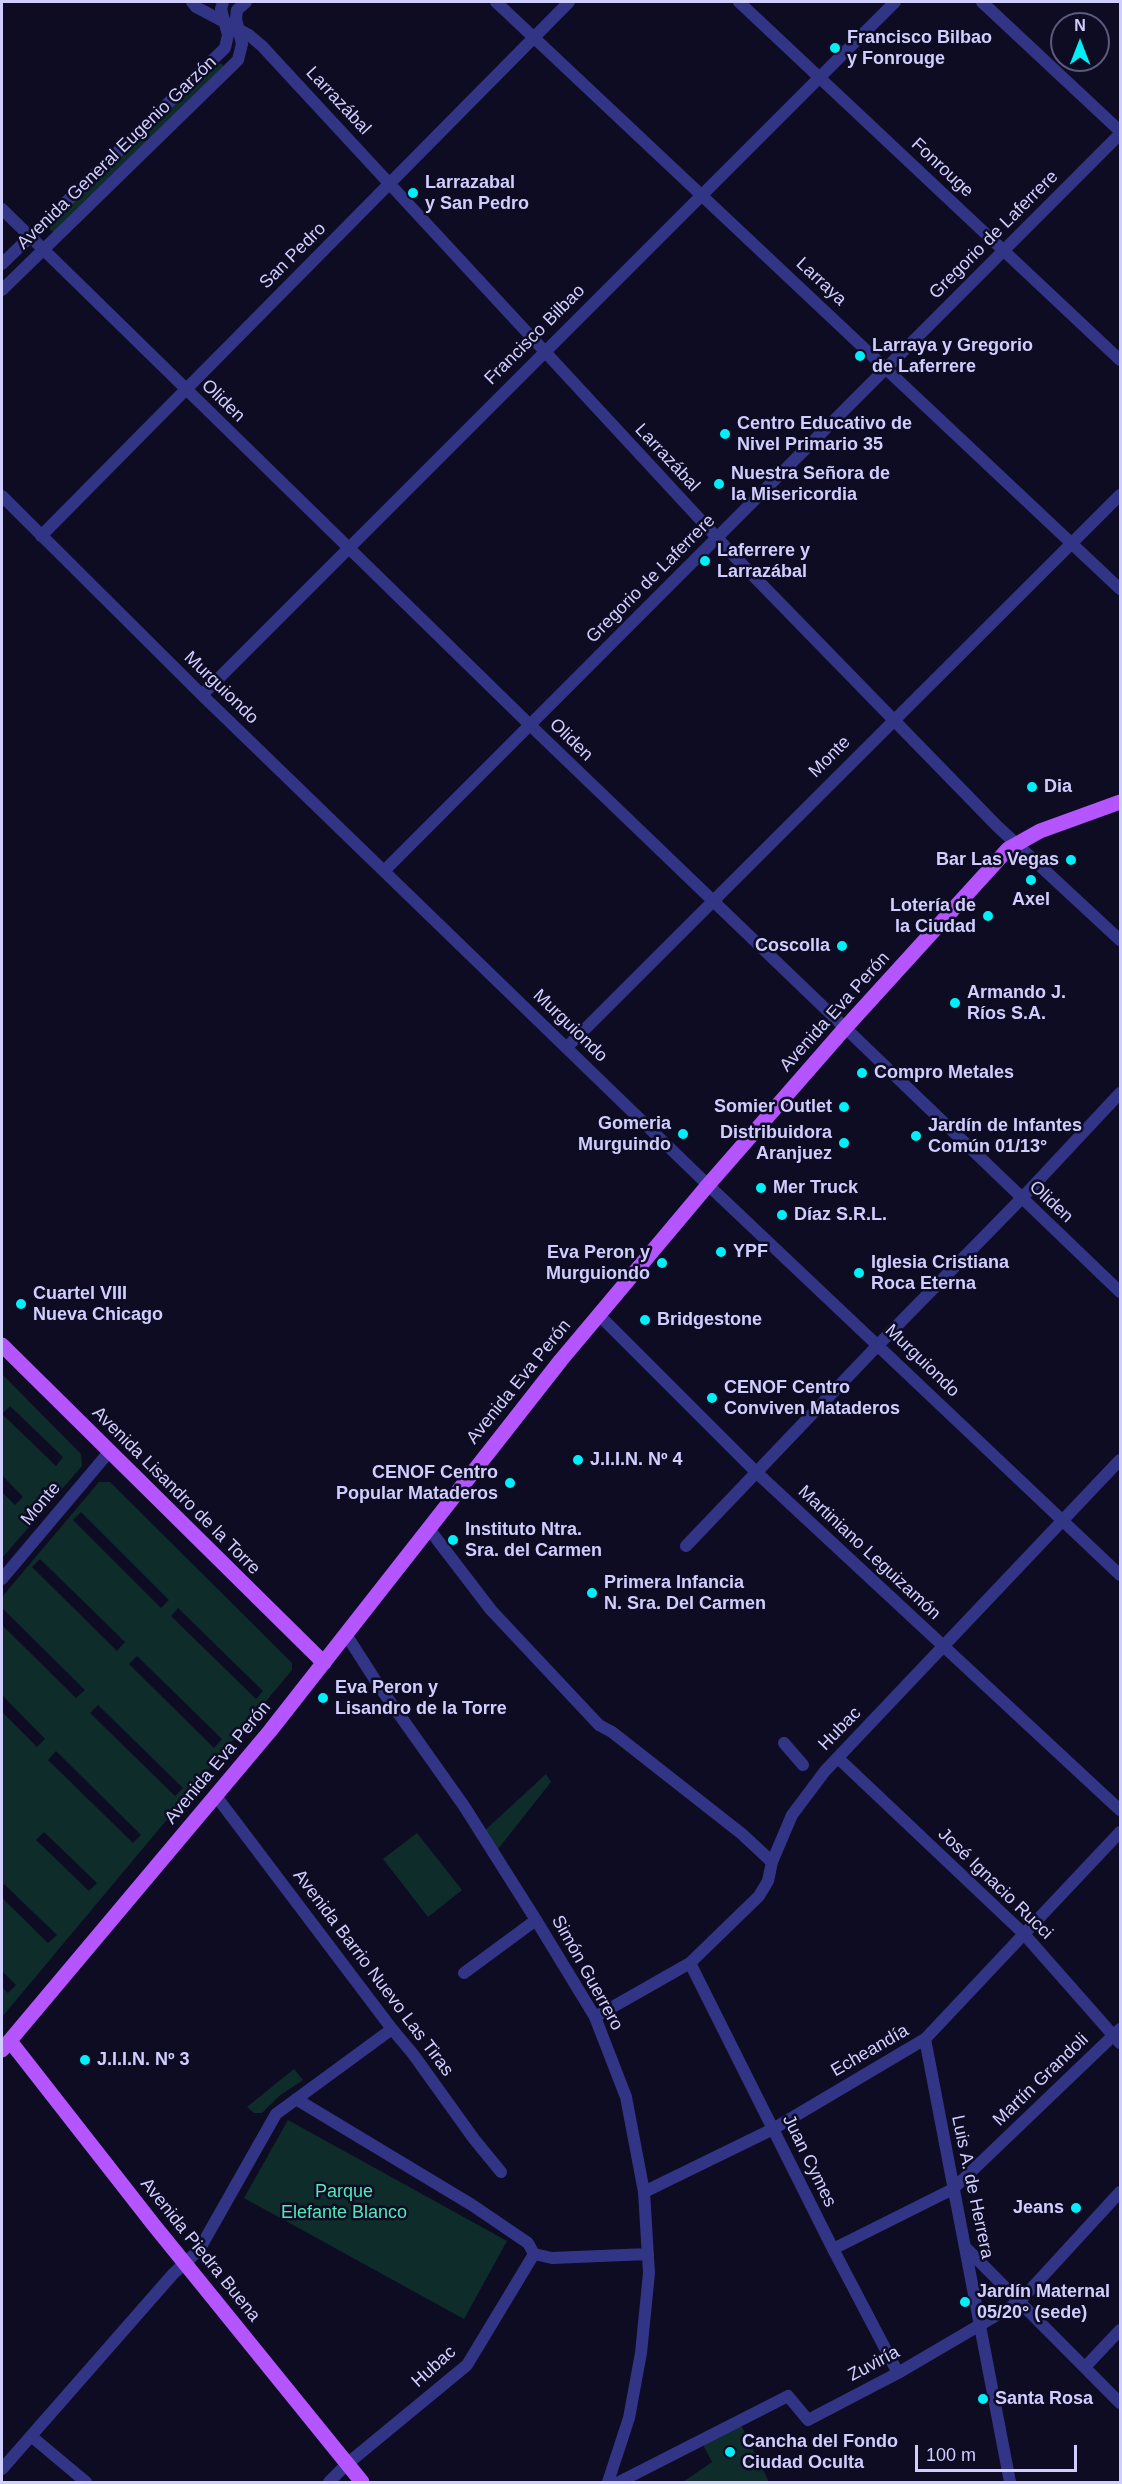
<!DOCTYPE html>
<meta charset="utf-8">
<style>
body{margin:0}
#map{position:relative;width:1122px;height:2484px;overflow:hidden;background:#0e0c23;font-family:Arial,sans-serif}
canvas{display:block}
.frame{position:absolute;inset:0;border:3px solid #d0ceff;pointer-events:none}
.north{position:absolute;left:1050px;top:12px;width:60px;height:60px;box-sizing:border-box;background:#0e0c23;border:2px solid #5c5a7b;border-radius:50%;rotate:0deg;font-size:16px;font-weight:700;line-height:24px;text-align:center;color:#d0ceff}
.north::after{content:'';display:block;margin:auto;width:21px;height:27px;background:#00f0f9;clip-path:polygon(50% 0,100% 100%,50% 72%,0 100%)}
.scale{position:absolute;left:915px;top:2445px;width:162px;height:27px;box-sizing:border-box;border:3px solid #d0ceff;border-top:0;padding-left:8px;font-size:18px;line-height:21px;white-space:nowrap;color:#d0ceff;-webkit-text-stroke:4px #0e0c23;paint-order:stroke}
</style>
<div id="map">
<canvas width="1122" height="2484"></canvas>
<div class="frame"></div>
<div class="north">N</div>
<div class="scale">100 m</div>
</div>
<script>
const g = document.querySelector('canvas').getContext('2d');
g.lineJoin = 'round';
function fill(path, color) { g.fillStyle = color; g.fill(path, 'evenodd'); }
const poly = rows => new Path2D(rows.map(r => 'M' + r).join(''));
function trace(path, color, width, dash) { g.strokeStyle = color; g.lineWidth = width; g.lineCap = dash ? 'butt' : 'round'; g.setLineDash(dash || []); g.stroke(path); }
function write(font, color, halo, rows, align = 'center') {
  g.font = font + ' Arial,sans-serif'; g.lineWidth = 5; g.setLineDash([]); g.textBaseline = 'middle'; g.strokeStyle = halo; g.fillStyle = color; for (const [text, x, y, turn = 0] of rows) {
    g.save(); g.translate(x, y); g.rotate((+turn || 0) * Math.PI / 180); g.textAlign = isNaN(turn) ? turn : align; if (halo) g.strokeText(text, 0, 0); g.fillText(text, 0, 0); g.restore();
  }
}
fill(poly([
 [217,63,222,64,224,67,54,232,50,230,50,225],
 [2,1374,81,1454,82,1466,2,1558,2,1492,15,1505,23,1497,2,1475],
 [10,1406,63,1457,56,1466,2,1414],
 [99,1482,110,1482,292,1663,292,1670,2,2017,2,1987,8,1993,16,1985,2,1971,2,1898,48,1943,57,1935,4,1884,2,1886,2,1712,37,1747,45,1739,2,1695,2,1625,76,1698,85,1690,2,1608,2,1597],
 [81,1512,169,1600,161,1608,73,1520],
 [40,1559,125,1642,117,1651,32,1567],
 [178,1608,263,1691,256,1699,171,1616],
 [137,1656,222,1739,214,1748,129,1664],
 [98,1705,183,1788,175,1796,90,1713],
 [56,1751,141,1835,133,1843,48,1760],
 [44,1832,97,1883,89,1891,36,1840],
 [546,1774,551,1782,494,1854,481,1834],
 [417,1833,462,1890,428,1917,383,1859],
 [294,2069,303,2080,279,2096,262,2113,254,2113,247,2107],
 [288,2120,507,2241,464,2319,244,2198],
 [739,2421,769,2482,683,2482,712,2462,701,2441]
]), '#0e2d2a');
trace(poly([
 [192,2,196,7,249,35,262,46,734,556,997,826,1120,940],
 [496,2,1120,589],
 [739,2,1120,360],
 [982,2,1120,131],
 [2,209,530,725,1120,1292],
 [2,264,225,48,228,35,221,9,223,2],
 [2,290,238,60,242,44,236,19,237,10,246,2],
 [2,496,202,695,708,1185,1120,1575],
 [41,536,569,2],
 [202,695,895,2],
 [384,871,1120,134],
 [567,1047,1120,495],
 [599,1315,756,1472,1120,1810],
 [429,1529,491,1610,599,1725,612,1732,742,1834,772,1862],
 [686,1546,879,1344,1021,1199,1120,1093],
 [2,1579,109,1452],
 [347,1636,379,1686,464,1806,536,1920,595,2017,626,2097,644,2192,649,2273,641,2353,629,2418,608,2482],
 [784,1743,803,1765],
 [838,1758,1024,1934,1120,2043],
 [216,1796,392,2029,413,2054,474,2139,501,2172],
 [690,1963,833,2249,898,2373],
 [464,1973,536,1920],
 [595,2017,690,1963,759,1896,768,1881,772,1862,792,1815,825,1771,1120,1460],
 [925,2039,1010,2482],
 [296,2099,472,2205,528,2243,534,2254],
 [644,2192,773,2129,925,2039,1120,1832],
 [833,2249,953,2189,1120,2029],
 [967,2249,1120,2403],
 [534,2254,552,2258,648,2254],
 [1086,2366,1120,2330],
 [31,2436,86,2482],
 [2,2469,173,2274,199,2250,276,2114,392,2029],
 [329,2482,347,2464,467,2365,534,2254],
 [619,2482,788,2396,808,2420,898,2373,1019,2302,1120,2192]
]), '#323586', 12);
trace(poly([
 [2,1345,324,1663],
 [10,2041,153,2224,362,2482],
 [2,2050,270,1731,561,1360,708,1185,846,1027,1008,849,1040,831,1120,802]
]), '#b455ff', 15);
for (const [x, y, r, color] of [
 [835,48,6,"#00f0f9"],
 [413,193,6,"#00f0f9"],
 [860,356,6,"#00f0f9"],
 [725,434,6,"#00f0f9"],
 [719,484,6,"#00f0f9"],
 [705,561,6,"#00f0f9"],
 [1032,787,6,"#00f0f9"],
 [1071,860,6,"#00f0f9"],
 [1031,880,6,"#00f0f9"],
 [988,916,6,"#00f0f9"],
 [842,946,6,"#00f0f9"],
 [955,1003,6,"#00f0f9"],
 [862,1073,6,"#00f0f9"],
 [844,1107,6,"#00f0f9"],
 [683,1134,6,"#00f0f9"],
 [916,1136,6,"#00f0f9"],
 [844,1143,6,"#00f0f9"],
 [761,1188,6,"#00f0f9"],
 [782,1215,6,"#00f0f9"],
 [721,1252,6,"#00f0f9"],
 [662,1263,6,"#00f0f9"],
 [859,1273,6,"#00f0f9"],
 [21,1304,6,"#00f0f9"],
 [645,1320,6,"#00f0f9"],
 [712,1398,6,"#00f0f9"],
 [578,1460,6,"#00f0f9"],
 [510,1483,6,"#00f0f9"],
 [453,1540,6,"#00f0f9"],
 [592,1593,6,"#00f0f9"],
 [323,1698,6,"#00f0f9"],
 [85,2060,6,"#00f0f9"],
 [1076,2208,6,"#00f0f9"],
 [965,2302,6,"#00f0f9"],
 [983,2399,6,"#00f0f9"],
 [730,2452,6,"#00f0f9"]
]) { const dot = new Path2D(); dot.arc(x, y, r, 0, 2 * Math.PI); g.fillStyle = color; g.fill(dot); trace(dot, '#0e0c23', 2); }
write('bold 18px', '#d0ceff', '#0e0c23', [
 ["Francisco Bilbao",847,38],
 ["y Fonrouge",847,59],
 ["Larrazabal",425,183],
 ["y San Pedro",425,204],
 ["Larraya y Gregorio",872,346],
 ["de Laferrere",872,367],
 ["Centro Educativo de",737,424],
 ["Nivel Primario 35",737,445],
 ["Nuestra Señora de",731,474],
 ["la Misericordia",731,495],
 ["Laferrere y",717,551],
 ["Larrazábal",717,572],
 ["Dia",1044,787],
 ["Bar Las Vegas",1059,860,"right"],
 ["Axel",1031,900,"center"],
 ["Lotería de",976,906,"right"],
 ["la Ciudad",976,927,"right"],
 ["Coscolla",830,946,"right"],
 ["Armando J.",967,993],
 ["Ríos S.A.",967,1014],
 ["Compro Metales",874,1073],
 ["Somier Outlet",832,1107,"right"],
 ["Gomeria",671,1124,"right"],
 ["Murguindo",671,1145,"right"],
 ["Jardín de Infantes",928,1126],
 ["Común 01/13°",928,1147],
 ["Distribuidora",832,1133,"right"],
 ["Aranjuez",832,1154,"right"],
 ["Mer Truck",773,1188],
 ["Díaz S.R.L.",794,1215],
 ["YPF",733,1252],
 ["Eva Peron y",650,1253,"right"],
 ["Murguiondo",650,1274,"right"],
 ["Iglesia Cristiana",871,1263],
 ["Roca Eterna",871,1284],
 ["Cuartel VIII",33,1294],
 ["Nueva Chicago",33,1315],
 ["Bridgestone",657,1320],
 ["CENOF Centro",724,1388],
 ["Conviven Mataderos",724,1409],
 ["J.I.I.N. Nº 4",590,1460],
 ["CENOF Centro",498,1473,"right"],
 ["Popular Mataderos",498,1494,"right"],
 ["Instituto Ntra.",465,1530],
 ["Sra. del Carmen",465,1551],
 ["Primera Infancia",604,1583],
 ["N. Sra. Del Carmen",604,1604],
 ["Eva Peron y",335,1688],
 ["Lisandro de la Torre",335,1709],
 ["J.I.I.N. Nº 3",97,2060],
 ["Jeans",1064,2208,"right"],
 ["Jardín Maternal",977,2292],
 ["05/20° (sede)",977,2313],
 ["Santa Rosa",995,2399],
 ["Cancha del Fondo",742,2442],
 ["Ciudad Oculta",742,2463]
], 'left');
write('18px', '#d0ceff', '#0e0c23', [
 ["Larrazábal",338,101,47],
 ["Avenida General Eugenio Garzón",117,153,-44],
 ["Fonrouge",942,168,43],
 ["Gregorio de Laferrere",994,235,-45],
 ["San Pedro",293,256,-45],
 ["Larraya",821,282,43],
 ["Francisco Bilbao",535,335,-45],
 ["Oliden",223,401,44],
 ["Larrazábal",667,458,47],
 ["Gregorio de Laferrere",651,579,-45],
 ["Murguiondo",221,688,44],
 ["Oliden",571,740,44],
 ["Monte",830,757,-45],
 ["Avenida Eva Perón",835,1012,-48],
 ["Murguiondo",570,1026,44],
 ["Oliden",1051,1202,43],
 ["Murguiondo",922,1361,44],
 ["Avenida Eva Perón",519,1382,-51],
 ["Avenida Lisandro de la Torre",176,1491,45],
 ["Monte",41,1504,-50],
 ["Martiniano Leguizamón",869,1553,43],
 ["Hubac",840,1729,-46],
 ["Avenida Eva Perón",218,1763,-50],
 ["José Ignacio Rucci",995,1884,44],
 ["Avenida Barrio Nuevo Las Tiras",373,1973,53],
 ["Simón Guerrero",587,1973,61],
 ["Echeandía",870,2051,-30],
 ["Martín Grandoli",1041,2080,-44],
 ["Juan Cymes",809,2161,64],
 ["Luis A. de Herrera",972,2187,78],
 ["Avenida Piedra Buena",200,2250,51],
 ["Zuviría",874,2364,-28],
 ["Hubac",434,2367,-42]
]);
write('18px', '#4feab9', '#0e0c23', [
 ["Parque",344,2192],
 ["Elefante Blanco",344,2213]
]);
</script>
